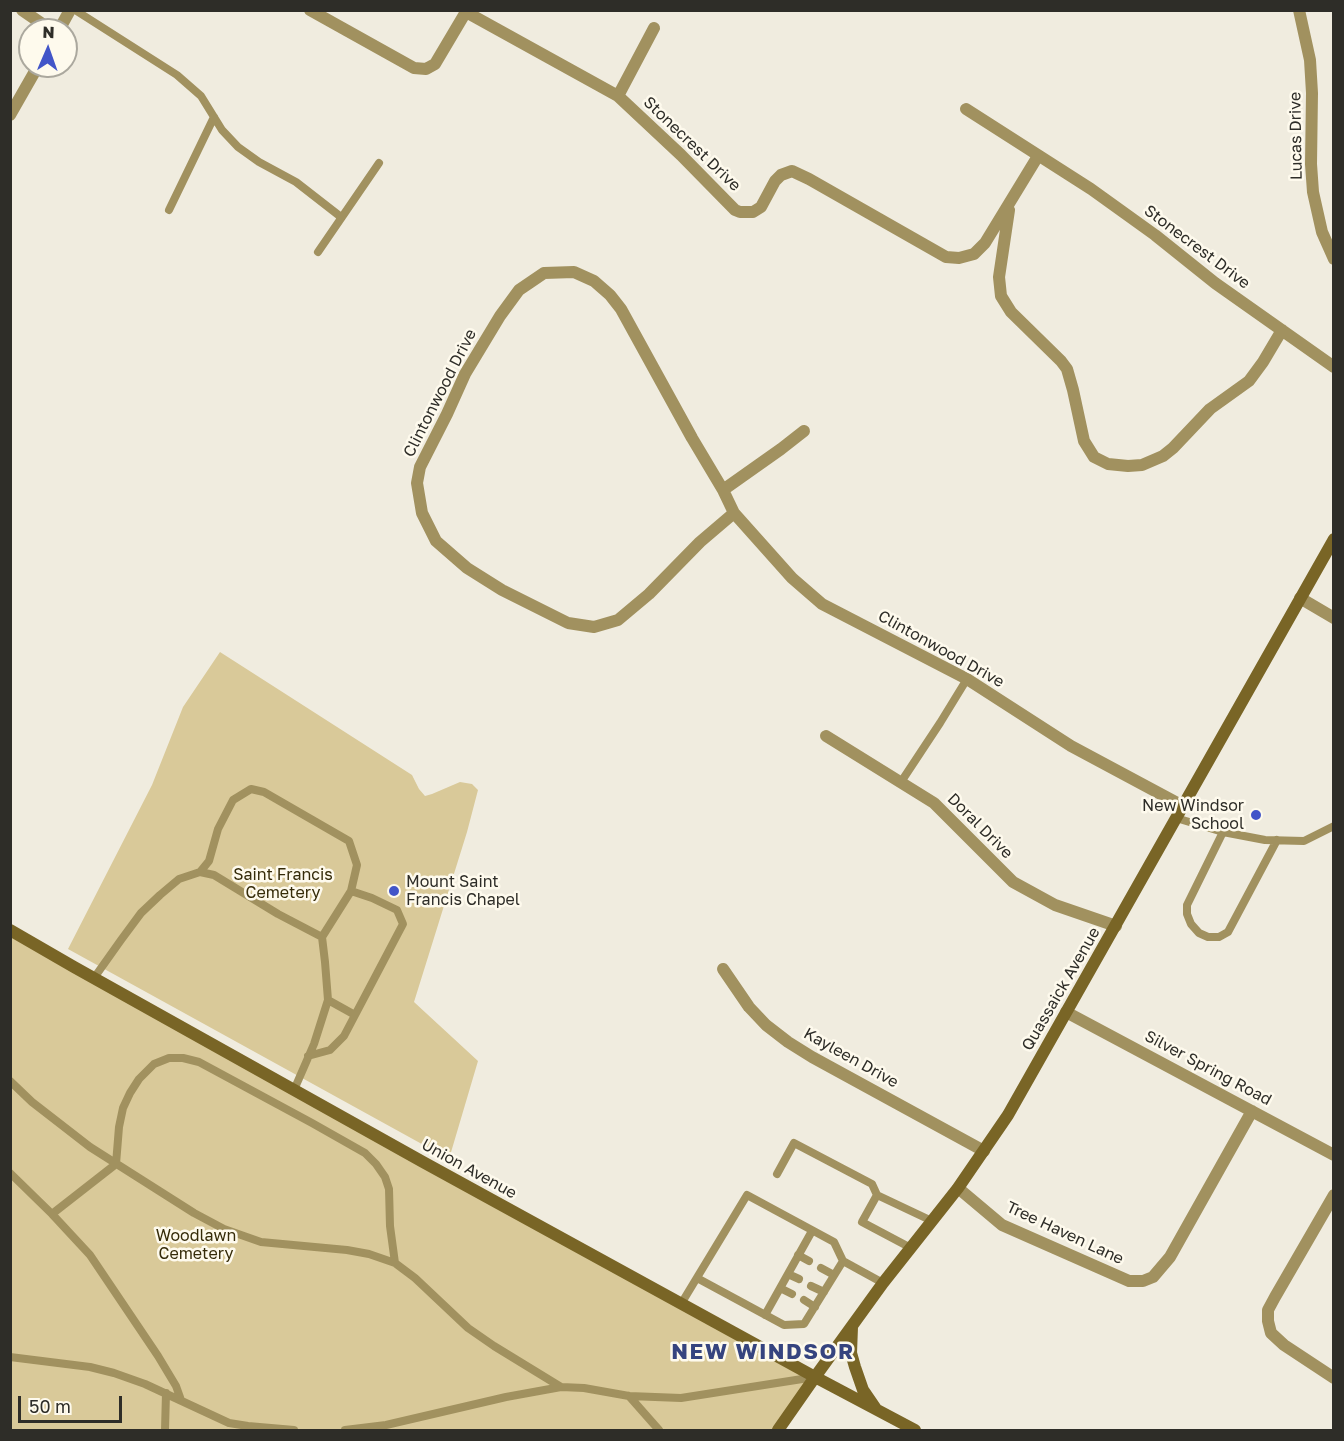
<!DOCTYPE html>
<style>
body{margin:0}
#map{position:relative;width:1344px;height:1441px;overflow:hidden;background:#f0ecdf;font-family:"Golos Text",sans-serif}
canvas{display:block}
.frame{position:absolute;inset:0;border:12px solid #2e2d28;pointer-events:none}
.north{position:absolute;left:18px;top:18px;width:60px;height:60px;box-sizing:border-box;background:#fefaed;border:2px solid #aba89e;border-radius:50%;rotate:2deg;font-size:16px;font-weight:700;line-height:24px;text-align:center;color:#2e2d28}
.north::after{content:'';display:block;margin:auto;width:21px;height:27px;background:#4255c8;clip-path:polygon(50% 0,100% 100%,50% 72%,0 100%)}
.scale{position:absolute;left:18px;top:1396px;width:104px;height:27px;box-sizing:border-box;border:3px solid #2e2d28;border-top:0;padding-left:8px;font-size:18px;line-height:21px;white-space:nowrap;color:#2e2d28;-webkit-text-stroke:4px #fefaed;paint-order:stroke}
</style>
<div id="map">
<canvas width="1344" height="1441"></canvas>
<div class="frame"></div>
<div class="north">N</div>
<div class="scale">50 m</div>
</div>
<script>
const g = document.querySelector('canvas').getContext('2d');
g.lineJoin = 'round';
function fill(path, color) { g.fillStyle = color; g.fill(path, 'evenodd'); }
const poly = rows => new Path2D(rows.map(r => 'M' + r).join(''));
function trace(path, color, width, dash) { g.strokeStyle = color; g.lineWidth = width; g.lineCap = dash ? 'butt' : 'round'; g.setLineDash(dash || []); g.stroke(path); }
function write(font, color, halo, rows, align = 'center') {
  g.font = font + ' "Golos Text",sans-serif'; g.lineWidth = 5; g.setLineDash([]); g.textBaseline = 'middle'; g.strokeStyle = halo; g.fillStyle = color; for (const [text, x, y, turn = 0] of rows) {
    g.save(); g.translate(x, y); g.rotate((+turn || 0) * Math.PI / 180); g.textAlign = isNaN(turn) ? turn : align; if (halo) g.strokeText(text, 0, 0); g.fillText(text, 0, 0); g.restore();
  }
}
fill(poly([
 [220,652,412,775,419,789,425,796,432,794,460,782,472,784,478,790,467,832,414,1002,478,1061,449,1159,68,949,152,785,183,707],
 [10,928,815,1377,781,1430,11,1430]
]), '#d9c999');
trace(poly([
 [75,10,177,75,201,96,222,130,238,147,259,162,296,182,341,217],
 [169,210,214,117],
 [318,252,379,163],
 [901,782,940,723,967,679],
 [1176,818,1223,832,1265,840,1304,841,1334,826],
 [1223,832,1187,905,1187,914,1191,924,1199,933,1208,937,1219,937,1228,932,1277,840],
 [200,872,209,861,218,829,233,800,251,789,264,792,349,841,357,865,351,891,322,937],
 [94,978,121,940,141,913,160,895,179,879,200,872,214,875,278,914,322,937,325,962,328,1000,314,1044,294,1090],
 [328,1000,355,1015],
 [308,1056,330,1050,344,1036,403,924,397,910,372,898,351,891],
 [10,1081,32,1102,90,1147,194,1213,224,1229,261,1242,347,1250,369,1254,395,1263,415,1278,468,1328,494,1346,561,1387],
 [10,1173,52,1214,90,1255,158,1356,176,1386,181,1400],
 [777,1174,794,1143,872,1184,877,1195],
 [52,1214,116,1164,119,1127,123,1108,130,1093,139,1079,154,1064,169,1058,183,1058,199,1062,312,1123,365,1153,376,1164,385,1177,389,1189,390,1226,395,1263],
 [911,1248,862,1222,877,1195,932,1221],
 [798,1255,809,1261],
 [821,1268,834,1275],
 [788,1274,799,1279],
 [697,1278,784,1325,804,1324,843,1261],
 [811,1286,824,1292],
 [780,1288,792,1294],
 [804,1300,815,1307],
 [681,1304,747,1195,834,1242,843,1261,883,1283],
 [765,1315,812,1231],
 [10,1357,90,1367,114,1373,145,1384,229,1423,248,1426,294,1430],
 [629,1396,659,1430],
 [165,1430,166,1393],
 [345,1430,386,1425,506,1397,561,1387,584,1388,629,1396,681,1398,815,1377]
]), '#a1915f', 8);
trace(poly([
 [22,10,51,30],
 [310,10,414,68,426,69,435,64,467,10],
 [1299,10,1310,60,1312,93,1311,164,1313,192,1322,232,1334,259],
 [466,12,618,96,681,155,735,210,740,212,753,212,761,207,775,181,781,175,792,171,809,179,946,257,959,258,974,254,985,243,1038,156],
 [59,30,70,10],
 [618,96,654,28],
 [966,109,1091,189,1155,235,1215,283,1334,367],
 [10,115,38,66],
 [1009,210,999,277,1001,296,1011,312,1061,361,1067,369,1073,390,1084,441,1094,457,1108,464,1128,466,1142,465,1163,456,1173,448,1210,409,1249,381,1263,362,1282,330],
 [723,490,781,449,804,431],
 [734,513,723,490,692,438,621,309,610,295,594,281,574,272,544,273,519,290,500,316,465,374,447,414,420,467,417,483,422,513,436,541,467,568,502,590,568,623,594,627,618,620,649,594,700,542,734,513,792,578,822,604,967,679,1071,746,1183,806],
 [1300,598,1334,618],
 [826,736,934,803,1013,882,1055,905,1116,926],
 [723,969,749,1007,766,1025,788,1042,812,1057,984,1151],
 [1066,1012,1334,1155],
 [958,1188,1002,1225,1129,1281,1143,1281,1153,1277,1170,1257,1252,1111],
 [1334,1195,1275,1297,1268,1310,1268,1321,1271,1333,1284,1345,1334,1378]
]), '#a1915f', 12);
trace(poly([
 [10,930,74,967,423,1162,815,1377,915,1430],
 [852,1327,851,1353,855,1367,863,1390,876,1409],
 [778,1430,815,1377,883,1283,958,1188,1008,1115,1334,539]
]), '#796526', 12);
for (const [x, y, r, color] of [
 [1256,815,6,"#4255c8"],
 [394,891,6,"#4255c8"]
]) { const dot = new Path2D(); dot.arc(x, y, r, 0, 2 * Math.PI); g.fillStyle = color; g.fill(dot); trace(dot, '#fefaed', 2); }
write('16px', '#2e2d28', '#fefaed', [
 ["Lucas Drive",1296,136,-91],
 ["Stonecrest Drive",692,144,44],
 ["Stonecrest Drive",1197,247,37],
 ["Clintonwood Drive",440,393,-63],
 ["Clintonwood Drive",941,649,29],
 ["Doral Drive",980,826,45],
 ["Quassaick Avenue",1061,989,-60],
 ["Kayleen Drive",851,1058,29],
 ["Silver Spring Road",1208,1068,28],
 ["Union Avenue",469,1169,29],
 ["Tree Haven Lane",1065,1233,25]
]);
write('16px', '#2e2d28', '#fefaed', [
 ["New Windsor",1244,806],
 ["School",1244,824],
 ["Mount Saint",406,882,"left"],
 ["Francis Chapel",406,900,"left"]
], 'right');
write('16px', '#352b09', '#fefaed', [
 ["Saint Francis",283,875],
 ["Cemetery",283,893],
 ["Woodlawn",196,1236],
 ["Cemetery",196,1254]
]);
g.letterSpacing = '1.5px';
write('bold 22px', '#36447f', '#fefaed', [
 ["NEW WINDSOR",763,1352]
]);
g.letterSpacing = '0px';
</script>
